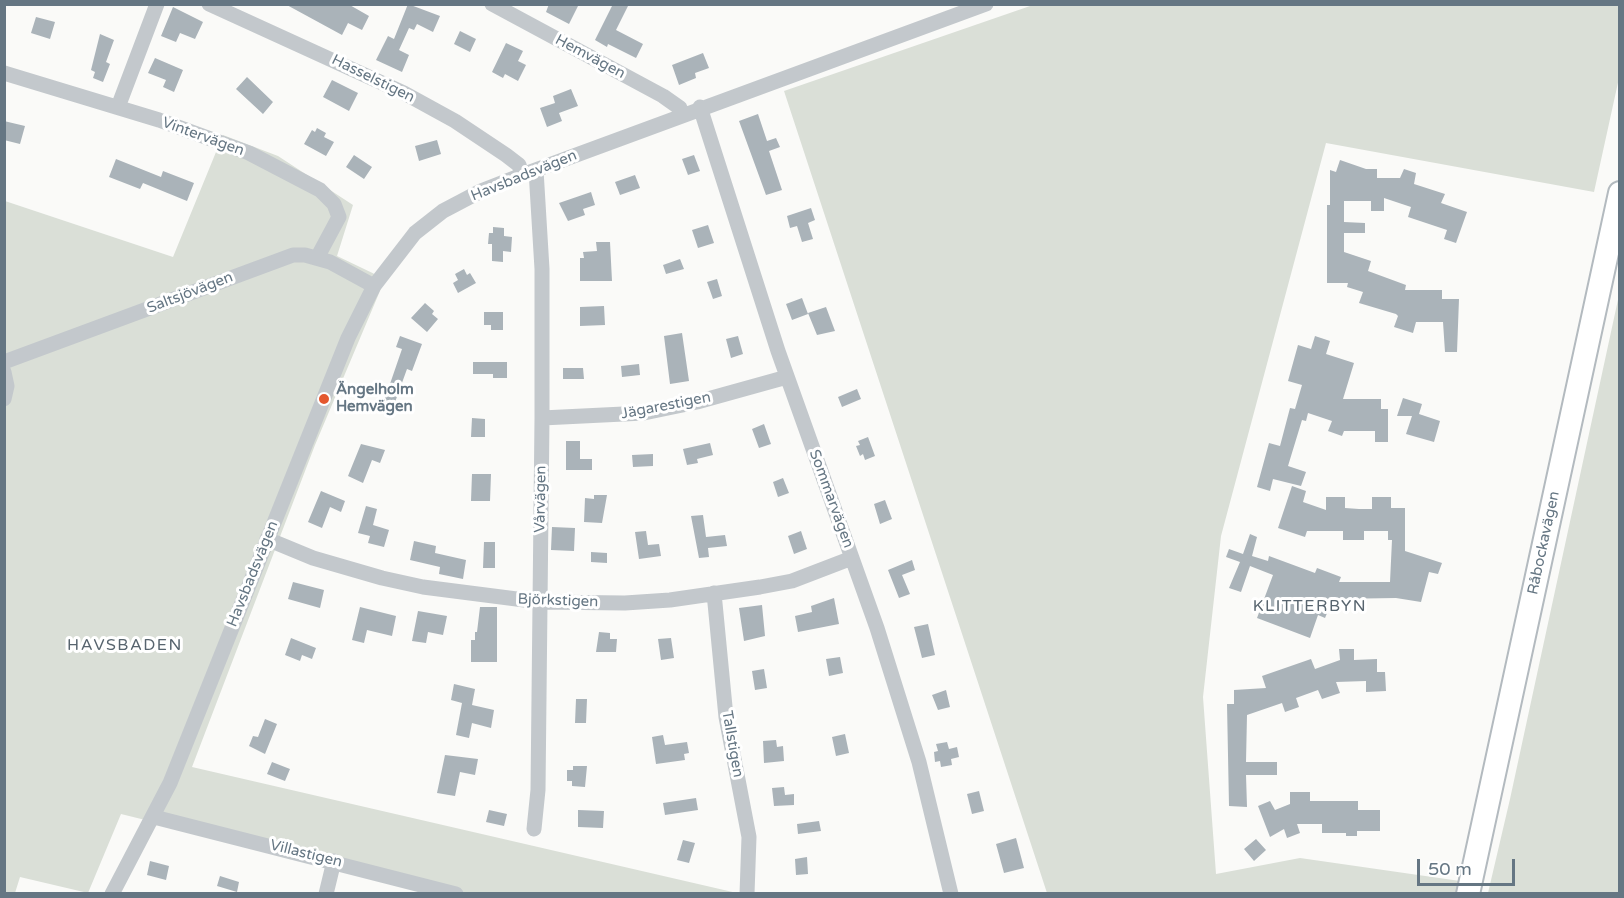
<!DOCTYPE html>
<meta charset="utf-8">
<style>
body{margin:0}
#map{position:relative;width:1624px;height:898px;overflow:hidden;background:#fafaf8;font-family:"Varela Round",sans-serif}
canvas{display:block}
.frame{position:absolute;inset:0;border:6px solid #657683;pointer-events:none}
.scale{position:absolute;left:1417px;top:859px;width:98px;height:27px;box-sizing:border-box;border:3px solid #657683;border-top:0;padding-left:8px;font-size:18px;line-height:21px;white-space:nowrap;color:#657683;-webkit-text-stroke:4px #fff;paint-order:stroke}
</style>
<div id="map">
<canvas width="1624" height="898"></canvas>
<div class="frame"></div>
<div class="scale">50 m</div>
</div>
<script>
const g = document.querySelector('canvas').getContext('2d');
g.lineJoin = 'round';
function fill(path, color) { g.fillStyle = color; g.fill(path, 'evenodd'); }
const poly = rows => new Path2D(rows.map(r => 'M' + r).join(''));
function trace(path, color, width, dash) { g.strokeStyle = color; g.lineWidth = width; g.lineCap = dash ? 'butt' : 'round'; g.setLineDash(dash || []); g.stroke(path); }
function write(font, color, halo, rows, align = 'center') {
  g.font = font + ' "Varela Round",sans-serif'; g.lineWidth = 6; g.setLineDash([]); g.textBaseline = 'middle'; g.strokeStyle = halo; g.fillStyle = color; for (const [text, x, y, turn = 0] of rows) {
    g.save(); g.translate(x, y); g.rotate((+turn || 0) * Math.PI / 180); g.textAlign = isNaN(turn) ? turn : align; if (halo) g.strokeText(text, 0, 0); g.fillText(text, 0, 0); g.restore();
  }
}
fill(poly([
 [1033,5,1619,5,1619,78,1594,192,1326,143,1221,536,1203,697,1216,874,1300,858,1460,881,1458,893,1047,893,784,91],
 [223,135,278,156,353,205,337,256,385,279,315,445,192,767,737,893,441,893,121,814,88,893,20,877,15,893,5,894,5,201,173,257],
 [1619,295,1619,893,1488,893,1510,799]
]), '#dadfd7');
fill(poly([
 [285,4,348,4,369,16,362,30,348,23,342,35],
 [408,4,440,16,433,32,417,24,414,30,409,28,399,50,409,55,402,72,376,60,388,36,394,39],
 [549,4,579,4,569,24,546,12],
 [613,4,629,4,616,30,643,44,636,58,608,44,607,47,595,40],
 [173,7,203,22,195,39,180,33,176,42,161,36],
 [36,17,55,22,50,39,31,33],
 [460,31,476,39,470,52,454,44],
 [100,34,114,40,106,62,110,64,103,82,93,78,95,72,91,70],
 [506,43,523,51,518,61,526,65,518,81,505,74,503,78,492,72],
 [703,53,709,68,695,73,696,78,679,85,672,65],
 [155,58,183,70,174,92,163,87,166,80,148,73],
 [247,77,273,102,263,114,236,89],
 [332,80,358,93,349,111,323,97],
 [571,89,578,106,559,113,562,121,547,127,540,108,555,103,553,96],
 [758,114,767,141,776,138,780,147,769,151,782,190,766,195,739,121],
 [4,121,25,126,20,144,4,140],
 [317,128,326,133,324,137,334,142,326,156,304,144,312,130,315,132],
 [437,140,441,154,419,161,415,146],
 [354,155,372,167,364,179,346,167],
 [694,155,700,171,688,175,682,159],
 [116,159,161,177,163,171,194,183,187,201,143,183,140,189,109,177],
 [1340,160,1366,169,1377,169,1377,178,1400,178,1404,169,1416,173,1414,184,1445,194,1441,203,1467,212,1456,243,1444,239,1447,230,1408,217,1411,207,1384,198,1384,211,1371,211,1371,201,1344,201,1344,222,1365,223,1365,233,1344,233,1344,252,1371,261,1368,271,1406,285,1405,290,1442,290,1442,299,1459,299,1457,352,1445,352,1443,322,1416,322,1413,333,1394,327,1398,316,1396,314,1359,303,1363,292,1347,287,1348,283,1327,283,1327,205,1330,205,1330,170,1336,172],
 [635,175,640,188,620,195,615,182],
 [591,192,595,205,583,209,585,215,568,221,559,203],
 [811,208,815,220,808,223,813,239,802,242,797,226,790,228,787,216],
 [708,225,714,243,698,248,692,230],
 [493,227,504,228,504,236,512,237,511,252,503,251,503,262,492,261,492,244,488,244,489,233,493,233],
 [596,242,610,242,612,281,580,281,580,258,584,258,583,252,597,251],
 [680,259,684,269,666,274,663,265],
 [464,269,467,275,470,273,476,283,458,293,453,283,458,280,455,274],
 [717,279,722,296,713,299,707,282],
 [802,298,808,314,792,320,786,304],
 [425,303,434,311,432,314,438,319,427,332,411,318],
 [604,306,605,325,580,326,580,307],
 [826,307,835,331,817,335,808,313],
 [484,312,503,312,503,330,491,330,491,325,484,325],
 [682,333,689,381,670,384,664,336],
 [400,336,422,344,412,371,407,369,390,416,380,413,402,349,396,347],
 [738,336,743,354,731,358,726,339],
 [1315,336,1330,341,1326,354,1354,363,1343,399,1381,399,1381,409,1388,409,1388,442,1375,442,1375,431,1344,431,1342,436,1328,431,1332,421,1308,413,1306,421,1302,420,1288,466,1306,472,1301,486,1273,479,1270,491,1257,487,1269,443,1280,446,1290,408,1295,409,1302,385,1288,381,1298,345,1311,349],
 [473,362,507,362,507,378,493,378,493,374,473,374],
 [639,364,640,375,622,377,621,366],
 [563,368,583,368,584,379,563,379],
 [857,389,861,399,842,407,838,397],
 [1403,398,1422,404,1419,414,1440,421,1434,442,1406,434,1412,416,1397,416],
 [472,418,485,419,485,437,471,437],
 [764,424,771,444,759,448,752,429],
 [868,437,875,456,865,460,863,454,860,456,856,446,860,445,858,441],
 [566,441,580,441,580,459,592,459,592,470,566,470],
 [710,443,713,455,697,459,698,463,687,465,683,449],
 [361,444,385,450,380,463,372,460,363,483,348,476],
 [653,454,653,466,633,467,632,455],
 [472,474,491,474,490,501,471,501],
 [783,478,789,493,778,497,773,482],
 [1292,486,1306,491,1303,502,1326,510,1326,497,1345,497,1345,508,1359,509,1372,509,1372,497,1391,497,1391,508,1405,508,1405,551,1442,563,1438,574,1429,572,1421,602,1396,598,1333,599,1325,618,1318,615,1310,638,1257,618,1273,575,1250,566,1241,592,1229,588,1240,562,1226,557,1229,549,1243,554,1250,534,1257,537,1252,556,1268,561,1269,556,1315,573,1317,568,1341,577,1339,582,1390,582,1392,540,1388,540,1388,531,1364,531,1364,540,1343,540,1343,531,1307,531,1305,537,1278,528],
 [321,491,345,501,341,512,330,507,322,528,308,522],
 [594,495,607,495,602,523,584,522,585,498,594,499],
 [885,500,892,519,880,524,874,504],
 [366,506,377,509,373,525,389,530,384,547,368,543,370,536,358,533],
 [703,515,706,537,725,535,727,546,708,548,709,557,699,558,691,516],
 [552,527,575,528,574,551,551,550],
 [646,531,648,545,659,544,661,556,639,559,635,532],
 [801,531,807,549,794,554,788,536],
 [414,541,436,546,435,553,466,560,463,579,439,574,440,567,410,560],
 [484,542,495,542,495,568,483,568],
 [591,552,607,553,607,563,591,562],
 [912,560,915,570,902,575,910,594,899,598,888,570],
 [293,582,324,590,320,608,288,599],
 [834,598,839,624,798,632,795,616,812,612,811,606],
 [762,605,765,636,744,641,739,608],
 [360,607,396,616,392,636,367,630,364,643,352,640],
 [480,607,497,607,497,662,471,662,471,640,475,640,475,632,477,632],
 [418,611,447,616,443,635,428,632,426,643,412,641],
 [928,624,935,655,922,658,914,627],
 [599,632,610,633,610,639,617,639,616,652,596,652],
 [291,638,316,648,312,659,302,655,300,661,285,655],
 [671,638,674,658,661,660,658,639],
 [1339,649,1354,649,1354,660,1377,659,1377,672,1385,672,1386,691,1366,692,1366,681,1336,682,1340,693,1322,699,1318,690,1296,698,1299,707,1285,712,1282,703,1247,715,1246,762,1277,762,1277,775,1246,775,1247,807,1229,806,1227,704,1234,704,1234,690,1266,688,1262,676,1311,659,1315,669,1340,660],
 [840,657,843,673,829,676,826,659],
 [764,669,767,688,755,690,752,671],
 [454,684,475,689,472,705,494,710,491,728,472,723,469,738,456,735,462,703,451,700],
 [946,690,950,707,938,710,932,695],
 [576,699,587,699,586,723,575,723],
 [265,719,277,724,265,754,249,746,253,736,258,737],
 [845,734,849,753,836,756,832,737],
 [663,735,665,745,687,742,689,753,684,754,685,760,656,764,652,737],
 [776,740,777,747,783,746,784,761,764,763,763,741],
 [947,742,949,749,957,747,959,757,951,759,952,765,941,767,940,761,935,762,934,752,938,751,936,744],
 [445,755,478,759,475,775,460,772,455,796,437,793],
 [272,762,290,769,285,781,267,774],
 [573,766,587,766,585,787,572,786,572,781,567,781,567,770,573,770],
 [784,787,785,795,794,794,794,805,774,806,772,788],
 [979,791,984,811,972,814,967,794],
 [1290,792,1310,792,1310,801,1358,801,1358,810,1380,810,1380,831,1357,831,1357,836,1346,836,1346,833,1322,833,1322,824,1297,824,1300,833,1287,838,1284,829,1270,837,1258,806,1270,801,1275,810,1290,804],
 [696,798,698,810,665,815,663,803],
 [489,810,507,814,504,826,486,822],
 [578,810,604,811,603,828,578,827],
 [819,821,821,831,798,834,797,824],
 [1016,838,1024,868,1004,873,996,844],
 [1256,839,1266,850,1254,861,1244,849],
 [683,840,695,843,689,863,677,860],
 [807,857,808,874,796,875,795,859],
 [150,861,169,866,166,880,147,875],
 [220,876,239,882,237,892,217,886]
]), '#aab3b9');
const secondary = poly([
 [1468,894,1620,193]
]);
trace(secondary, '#b3babf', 26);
trace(poly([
 [209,4,404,93,455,121,506,155,519,165,522,175],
 [492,4,663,96,680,108,682,115],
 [4,73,159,120,249,153,320,190,334,204,339,217,317,258],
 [118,107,157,4],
 [700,107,778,351,877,628,919,762,951,894],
 [4,362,293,255,305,255,330,262,374,286],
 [4,372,7,386,4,399],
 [542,418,644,413,697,402,787,377],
 [267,539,313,558,382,578,423,587,540,602,625,603,670,600,760,587,792,581,852,558],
 [714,593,726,717,749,837,747,894],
 [154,817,456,894],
 [534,829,538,790,542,418,542,269,536,170],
 [112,894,170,783,348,338,374,286,415,233,443,211,481,191,522,175,986,4],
 [326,894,334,861]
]), '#c3c8cc', 15);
trace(secondary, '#fff', 22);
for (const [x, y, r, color] of [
 [324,399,6,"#e4572e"]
]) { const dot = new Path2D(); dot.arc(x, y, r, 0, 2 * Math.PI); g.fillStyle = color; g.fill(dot); trace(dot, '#fff', 2); }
write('15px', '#657683', '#fff', [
 ["Hemvägen",590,57,28],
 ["Hasselstigen",373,79,26],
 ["Vintervägen",203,137,20],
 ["Havsbadsvägen",524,176,-22],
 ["Saltsjövägen",190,293,-21],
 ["Jägarestigen",666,406,-11],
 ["Vårvägen",541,499,-89],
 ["Sommarvägen",831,499,70],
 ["Råbockavägen",1544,543,-78],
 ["Havsbadsvägen",253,574,-68],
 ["Björkstigen",558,601,2],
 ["Tallstigen",732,744,80],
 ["Villastigen",306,854,14]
]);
write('bold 15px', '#657683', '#fff', [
 ["Ängelholm",336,390],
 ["Hemvägen",336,407]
], 'left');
g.letterSpacing = '1.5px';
write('16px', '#57646e', '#fff', [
 ["KLITTERBYN",1310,607],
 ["HAVSBADEN",125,646]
]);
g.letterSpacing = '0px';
</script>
